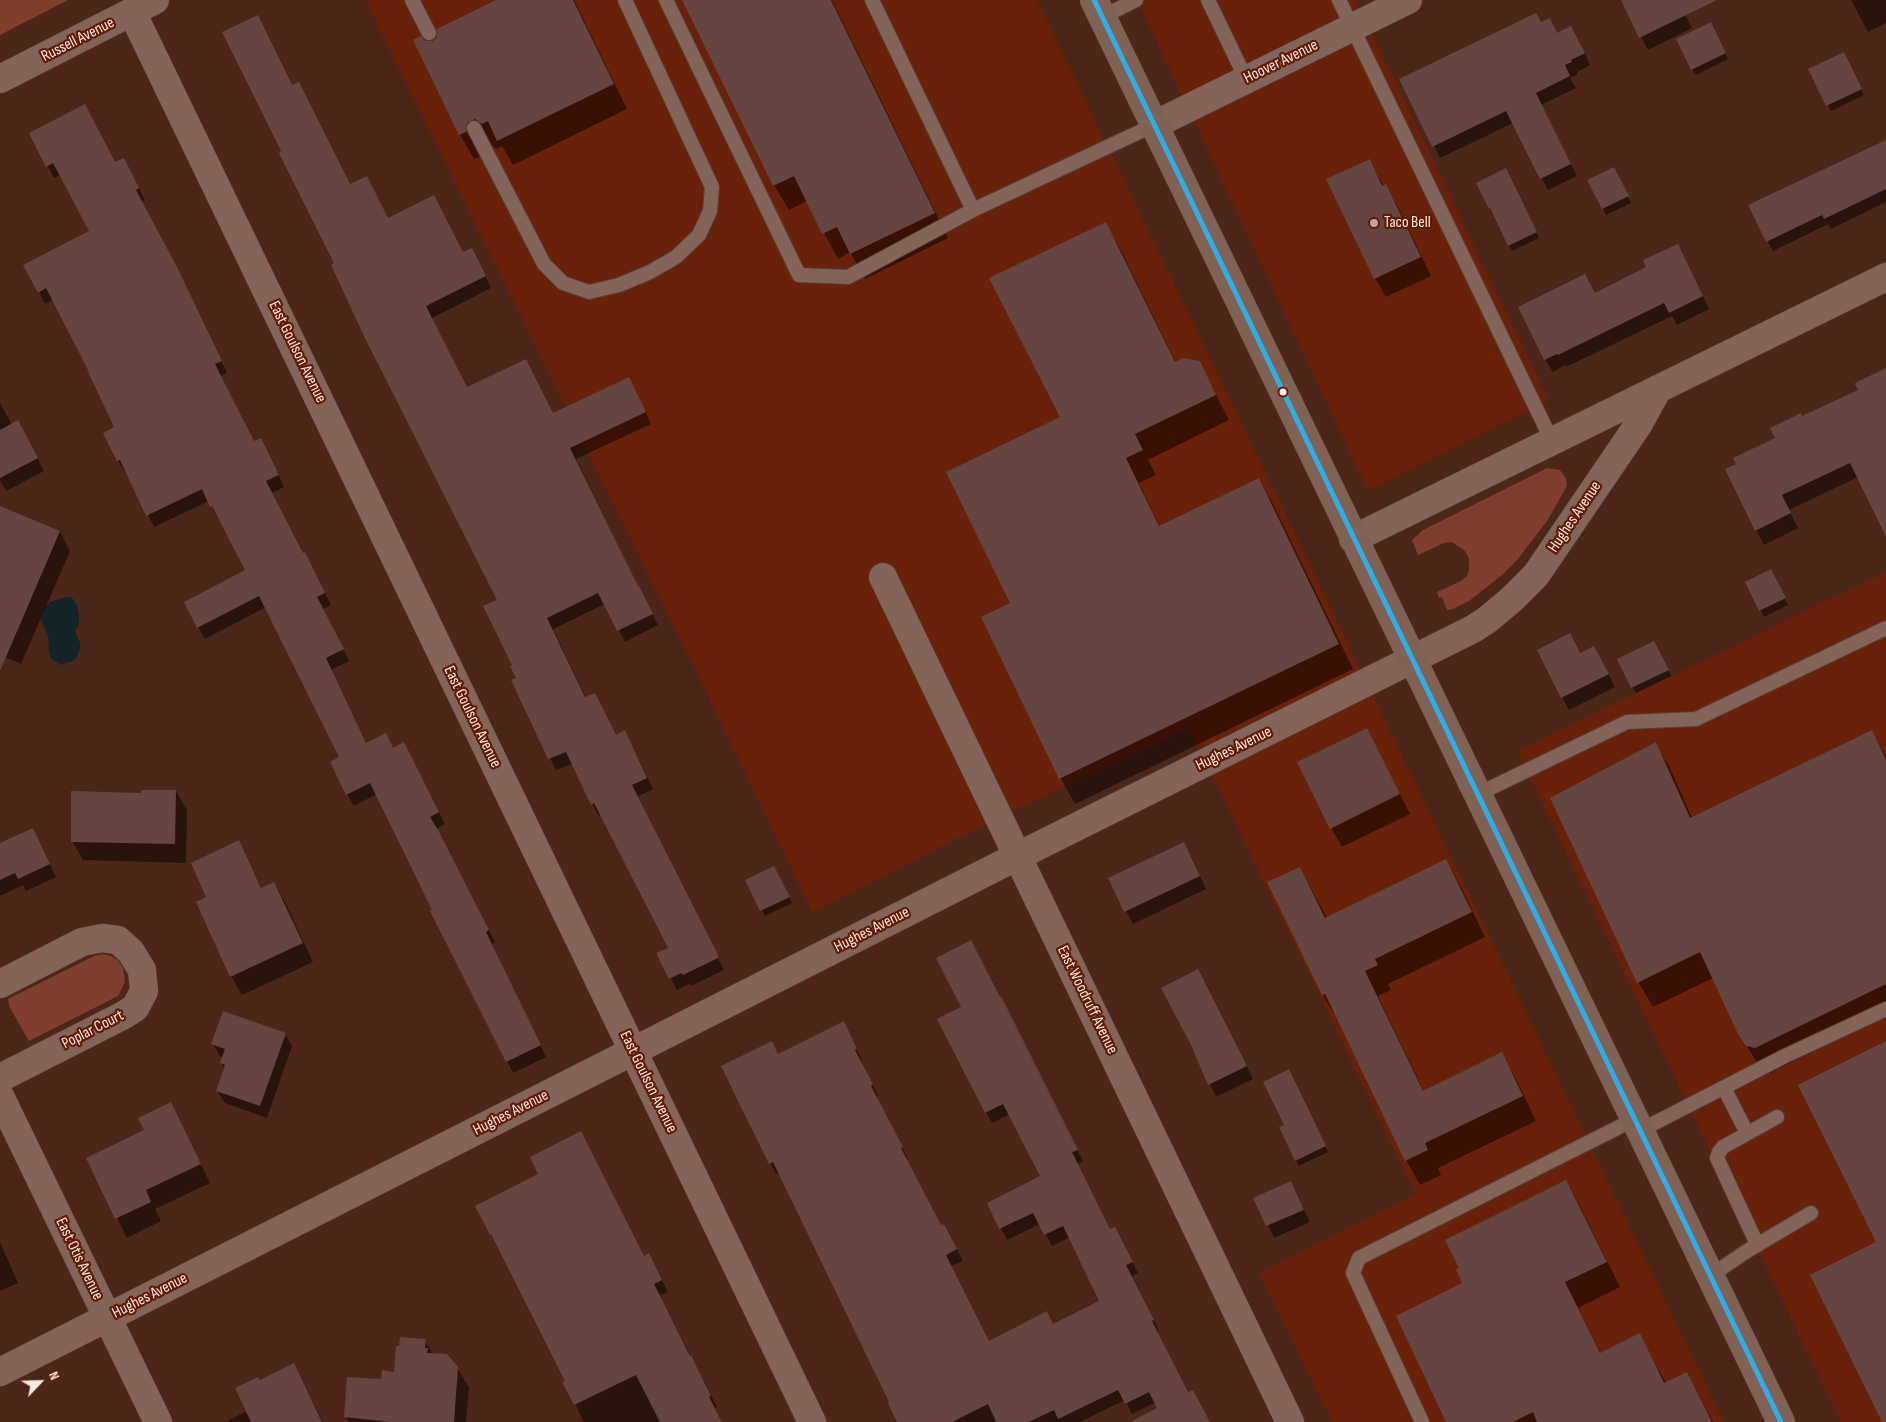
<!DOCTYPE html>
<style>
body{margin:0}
#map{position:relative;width:1886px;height:1422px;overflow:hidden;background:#4c2619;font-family:"Sofia Sans Condensed",sans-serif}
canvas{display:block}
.north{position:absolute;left:15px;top:1357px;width:50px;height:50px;-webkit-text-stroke:4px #611b04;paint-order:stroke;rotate:66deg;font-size:14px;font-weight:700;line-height:20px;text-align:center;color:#fbe9e4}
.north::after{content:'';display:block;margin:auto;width:18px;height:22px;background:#fbe9e4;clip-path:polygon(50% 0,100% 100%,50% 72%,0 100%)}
</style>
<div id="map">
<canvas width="1886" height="1422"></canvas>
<div class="north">N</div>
</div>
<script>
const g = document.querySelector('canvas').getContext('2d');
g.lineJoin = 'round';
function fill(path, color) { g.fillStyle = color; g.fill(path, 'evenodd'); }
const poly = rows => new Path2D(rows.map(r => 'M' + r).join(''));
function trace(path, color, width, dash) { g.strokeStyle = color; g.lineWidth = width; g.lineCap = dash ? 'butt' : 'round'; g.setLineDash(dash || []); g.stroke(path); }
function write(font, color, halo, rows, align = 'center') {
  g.font = font + ' "Sofia Sans Condensed",sans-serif'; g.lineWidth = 4.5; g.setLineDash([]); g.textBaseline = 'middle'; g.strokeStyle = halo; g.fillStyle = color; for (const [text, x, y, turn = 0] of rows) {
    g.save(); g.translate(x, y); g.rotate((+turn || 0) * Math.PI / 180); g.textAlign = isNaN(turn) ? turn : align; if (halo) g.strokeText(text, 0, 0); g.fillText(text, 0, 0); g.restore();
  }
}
fill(poly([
 [365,0,1037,0,1724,1422,1332,1422,1259,1273,1416,1194,1189,728,978,828,812,912,727,735],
 [1137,0,1356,0,1549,401,1368,491],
 [1886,572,1886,1422,1841,1422,1517,751]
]), '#6a2109');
fill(poly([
 [0,0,68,0,0,35],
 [1547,468,1560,470,1566,478,1567,486,1547,521,1518,559,1502,575,1469,601,1453,609,1447,610,1442,597,1439,598,1437,592,1461,581,1467,576,1469,570,1469,558,1465,551,1452,542,1444,543,1418,555,1412,540,1423,530],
 [103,954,111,956,118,960,123,968,125,982,118,996,29,1041,10,1008,8,999,94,956]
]), '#7f3f2c');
fill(poly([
 [65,597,72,598,77,605,79,615,79,624,75,631,80,643,80,649,75,660,61,665,51,659,49,652,48,635,42,623,41,617,45,607,50,602]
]), '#142328');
fill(poly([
 [499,0,574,0,627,109,513,165,502,146,497,149,490,144,481,148,480,157,474,159,460,135,415,41,434,42],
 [700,0,832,0,948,238,865,279,850,252,838,259,807,201,789,210,774,185],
 [1622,0,1677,0,1692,28,1648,50],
 [1851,0,1886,0,1886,23,1868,32],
 [1541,23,1558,34,1578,39,1590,65,1577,72,1578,74,1570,78,1576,88,1541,105,1577,176,1548,190,1513,123,1440,158,1400,80],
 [1714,30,1728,59,1696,75,1692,69],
 [1846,60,1864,95,1831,111,1810,70],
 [292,87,350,186,388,219,478,261,491,288,432,318,467,389,526,360,553,415,635,390,651,424,576,459,638,587,658,625,625,642,605,604,553,629,586,698,616,736,631,744,653,789,637,797,724,970,691,986,689,984,677,990,658,954,669,949,601,814,599,816,592,804,573,764,556,770,533,725,514,666,499,600,336,264],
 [30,133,115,164,130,171,145,200,141,202,184,282,227,373,221,376,254,443,267,451,284,487,272,493,303,555,311,566,331,605,323,609,349,661,331,670,367,745,393,749,410,755,445,824,436,829,495,942,492,944,546,1057,513,1073,432,911,434,910,377,794,354,806,347,794,340,758,266,607,205,639,198,627,247,571,220,518,218,518,212,508,218,504,209,501,154,527,127,471,125,472,118,461,105,433,116,428,91,372,54,299,45,304,39,292,91,231,61,175,54,178],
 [1886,145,1886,202,1831,229,1828,224,1773,251,1767,241],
 [1370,161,1384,187,1386,186,1397,205,1431,276,1386,297,1375,278],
 [1617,174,1631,203,1606,215,1589,181],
 [1509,175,1539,238,1512,251,1477,184],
 [1105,223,1120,248,1176,363,1199,362,1229,420,1148,460,1156,475,1139,483,1160,527,1259,479,1273,504,1353,669,1075,804,1061,779,982,617,1011,603,1062,418],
 [1684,258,1709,309,1677,325,1672,316,1566,367,1565,365,1553,372,1545,359,1595,294],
 [1886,371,1886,518,1858,477,1789,510,1798,528,1764,545,1726,470,1777,439,1802,417,1859,391],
 [0,403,12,425,25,434,44,471,6,491,0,480],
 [12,512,60,532,70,551,21,664,0,655,0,541],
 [1774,576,1788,605,1764,617,1746,582],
 [1657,648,1671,676,1636,693,1632,687],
 [1538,651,1580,654,1601,660,1615,687,1569,710],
 [1367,729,1410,814,1342,847,1331,828],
 [1871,731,1886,757,1886,1015,1770,1073,1762,1071,1739,1033,1713,978,1653,1007,1639,983,1552,798,1655,744,1670,768,1692,818],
 [176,791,187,810,186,863,83,860,72,841,142,794],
 [32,829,56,877,26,891,23,885,0,896,0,844],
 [239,842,262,889,274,883,285,902,313,962,242,995,231,976,208,898],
 [1191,856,1206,889,1133,924,1126,911],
 [1446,860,1460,885,1485,937,1388,984,1391,990,1378,996,1424,1092,1502,1054,1516,1079,1536,1121,1438,1168,1441,1175,1420,1185,1406,1160,1337,1019,1323,995,1269,883,1300,868,1327,918],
 [777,873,792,903,765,916,747,881],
 [1205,983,1253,1079,1216,1097,1191,1042],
 [1000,998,1007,1009,1083,1161,1077,1164,1110,1230,1121,1239,1138,1273,1132,1276,1159,1331,1157,1332,1188,1394,1209,1422,1166,1422,1156,1402,1132,1414,1125,1400,1080,1422,900,1422,779,1172,776,1174,770,1163,772,1042,779,1055,849,1034,862,1060,861,1061,878,1096,876,1097,908,1159,906,1160,941,1227,950,1236,963,1261,951,1266,989,1343,1054,1325,1101,1301,1070,1237,1052,1246,1040,1224,1007,1240,988,1203,1041,1177,1010,1114,992,1123,986,1112],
 [285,1034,292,1046,267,1118,225,1103,217,1091,225,1069,221,1063,223,1058,220,1056,213,1044],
 [1292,1076,1328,1152,1299,1166,1296,1160,1286,1125],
 [171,1104,210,1183,155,1209,161,1221,127,1238,87,1158,145,1130],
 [1566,1181,1580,1206,1620,1287,1578,1308,1601,1354,1639,1335,1666,1383,1687,1373,1713,1422,1448,1422,1464,1283],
 [1291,1182,1310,1222,1274,1238,1255,1199],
 [0,1242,18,1283,0,1291],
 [644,1257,655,1266,668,1292,659,1296,697,1367,717,1407,715,1408,722,1422,584,1422,564,1383],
 [425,1341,433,1354,457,1368,469,1387,466,1422,349,1422,345,1415,382,1381,395,1373],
 [294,1365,323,1422,225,1422,247,1411,259,1381]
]), '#0007');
fill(poly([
 [496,0,573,0,614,84,497,141,488,121,482,124,475,119,467,123,466,132,459,135,413,40,421,36,425,41,433,41,437,37,437,29],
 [682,0,831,0,935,213,850,254,837,227,822,234,794,176,773,186],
 [1621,0,1717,0,1639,38],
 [1536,13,1541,22,1550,18,1557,33,1571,26,1585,53,1571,60,1572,62,1565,65,1570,76,1536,93,1571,164,1540,179,1506,111,1432,147,1399,79],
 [258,15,292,85,299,82,350,184,367,176,388,218,434,195,463,252,472,248,486,276,426,306,467,387,526,359,553,413,629,377,646,412,570,448,638,586,639,586,653,614,617,631,598,593,547,618,585,697,595,693,616,735,625,730,647,778,632,785,718,955,718,958,683,975,681,973,669,979,656,953,668,948,594,803,591,805,566,752,548,759,511,680,516,678,510,666,512,665,483,606,497,600,363,334,331,265,334,263,279,153,281,151,222,32],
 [1711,22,1726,53,1691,70,1676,39],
 [1844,52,1862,89,1826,106,1808,69],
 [85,104,115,162,124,158,139,188,136,190,178,269,222,361,215,364,254,441,261,438,279,475,266,481,303,553,305,552,325,593,317,597,344,649,326,658,366,743,386,733,393,748,404,742,439,812,430,817,438,830,489,930,486,932,541,1045,506,1062,430,911,432,910,370,783,346,795,330,762,339,757,259,596,197,628,184,602,245,570,212,506,210,507,202,489,146,516,120,460,117,461,103,433,114,427,88,372,89,372,46,288,38,293,23,265,89,231,53,163,46,167,29,133],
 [1886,140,1886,189,1824,219,1822,215,1766,242,1748,205],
 [1370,159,1382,186,1386,184,1421,257,1374,279,1326,179],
 [1614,167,1629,196,1602,209,1587,180],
 [1506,168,1537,232,1508,246,1490,208,1489,209,1476,183],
 [1106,222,1175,362,1183,358,1200,361,1216,395,1135,434,1143,450,1126,458,1159,526,1259,478,1339,644,1059,779,981,617,1010,603,946,472,1060,417,989,278],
 [1678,244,1703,296,1669,313,1664,303,1558,355,1557,354,1544,360,1518,307,1585,274,1595,293,1646,267,1643,260],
 [1886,368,1886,537,1850,463,1782,495,1791,513,1755,531,1725,469,1736,464,1733,458,1775,438,1770,428,1801,413,1802,416,1858,390,1855,383],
 [18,420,38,458,0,478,0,430],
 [0,506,60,531,0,671],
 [1771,569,1786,598,1759,611,1745,582],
 [1570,633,1580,653,1594,646,1609,674,1561,698,1537,650],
 [1654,641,1669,670,1631,688,1617,659],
 [1367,728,1400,794,1330,829,1297,762],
 [1872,730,1886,760,1886,984,1755,1048,1746,1046,1738,1034,1700,952,1637,983,1550,798,1656,742,1690,818],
 [141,790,176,790,175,844,71,842,71,791,141,793],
 [33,828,50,864,18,879,15,873,0,880,0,843],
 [239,840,261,888,274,882,303,943,230,977,196,902,206,897,191,863],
 [1184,842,1200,876,1124,912,1108,878],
 [1446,859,1472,912,1375,959,1378,965,1365,971,1423,1091,1502,1052,1523,1096,1425,1143,1428,1150,1405,1161,1325,994,1322,995,1267,882,1300,867,1325,918],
 [774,866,790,897,760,911,745,880],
 [971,940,1000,997,1001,996,1078,1150,1072,1152,1110,1229,1115,1227,1133,1262,1126,1265,1154,1320,1152,1321,1188,1392,1193,1390,1210,1422,1130,1422,1157,1408,1149,1392,1125,1404,1118,1390,1058,1419,1054,1410,1029,1422,996,1422,988,1404,952,1422,897,1422,888,1403,889,1402,773,1162,769,1164,741,1107,721,1066,772,1041,778,1054,844,1021,857,1049,855,1050,873,1084,871,1086,903,1147,901,1148,941,1225,944,1224,957,1249,946,1255,989,1341,1047,1311,1053,1324,1099,1301,1063,1226,1044,1235,1033,1213,999,1229,987,1203,1040,1176,1003,1104,985,1113,937,1019,961,1007,936,958],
 [1198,969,1247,1066,1208,1085,1190,1043,1161,988],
 [223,1011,286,1033,260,1106,216,1091,225,1065,220,1063,225,1049,211,1044],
 [1886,1041,1886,1422,1882,1422,1810,1275,1876,1242,1798,1085],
 [1289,1069,1326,1146,1295,1161,1279,1127,1284,1125,1263,1082],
 [171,1102,201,1164,146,1190,151,1202,115,1219,86,1158,144,1130,138,1118],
 [581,1131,644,1256,649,1253,662,1280,654,1284,690,1356,691,1355,711,1396,709,1397,722,1422,660,1422,636,1375,574,1405,562,1382,565,1381,491,1234,490,1235,475,1206,538,1174,530,1157],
 [1566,1180,1607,1262,1565,1282,1600,1353,1640,1333,1664,1383,1687,1372,1712,1422,1537,1422,1533,1412,1513,1422,1446,1422,1396,1316,1462,1283,1456,1269,1459,1268,1445,1240],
 [1291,1181,1304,1210,1266,1226,1253,1198],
 [400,1337,426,1339,425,1348,428,1348,427,1353,447,1354,458,1367,454,1422,390,1422,344,1417,347,1377,381,1379,382,1370,394,1372,396,1346,399,1346],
 [294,1363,322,1422,251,1422,235,1388,258,1377,260,1380]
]), '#654541');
const lane = poly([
 [412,0,429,33],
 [666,0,799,275,848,277,973,210],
 [872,0,973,210,1154,125],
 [1208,0,1246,79],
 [1339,0,1552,441],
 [1102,17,1136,0],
 [474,128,544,264,563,283,589,292,619,285,650,272,676,257,699,235,710,211,712,187,625,0],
 [1478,794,1627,722,1696,719,1886,628],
 [1724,1088,1747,1133],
 [1639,1131,1785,1056,1886,1009],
 [1757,1244,1717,1158,1719,1152,1723,1147,1777,1117],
 [1710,1276,1747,1251,1811,1213],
 [1422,1422,1353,1273,1359,1258,1633,1120]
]);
const street = poly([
 [132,12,812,1422],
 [0,79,155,0],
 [1154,125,1408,0],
 [1353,539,1886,277],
 [883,577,1290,1422],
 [0,984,82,942,102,938,118,940,131,952,142,970,144,991,135,1008,122,1016,0,1078],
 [0,1096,158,1422],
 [0,1372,1018,856,1473,629,1487,620,1512,599,1536,575,1638,425,1658,389]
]);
const secondary = poly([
 [1094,0,1781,1422]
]);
trace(lane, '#583e37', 16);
trace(street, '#583e37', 29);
trace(secondary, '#583e37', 29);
trace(lane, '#82645a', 14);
trace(street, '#82645a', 28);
trace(secondary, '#7f6255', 28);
trace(poly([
 [1094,0,1781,1422]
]), '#31ade5', 5);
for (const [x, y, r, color] of [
 [1374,223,5,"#bea59d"],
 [1283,392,4.5,"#fbe9e4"]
]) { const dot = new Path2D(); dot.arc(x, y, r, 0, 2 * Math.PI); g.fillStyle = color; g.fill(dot); trace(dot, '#611b04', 2); }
write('16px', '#fbe9e4', '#611b04', [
 ["Russell Avenue",78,40,-27],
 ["Hoover Avenue",1281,62,-26],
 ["East Goulson Avenue",297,352,64],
 ["Hughes Avenue",1575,517,-56],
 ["East Goulson Avenue",472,717,64],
 ["Hughes Avenue",1234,749,-26],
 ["Hughes Avenue",872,930,-27],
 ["East Woodruff Avenue",1087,1000,64],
 ["Poplar Court",93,1030,-27],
 ["East Goulson Avenue",648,1082,64],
 ["Hughes Avenue",511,1113,-27],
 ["East Otis Avenue",79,1259,64],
 ["Hughes Avenue",150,1296,-27]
]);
write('16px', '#fbe9e4', '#611b04', [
 ["Taco Bell",1384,223]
], 'left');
</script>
